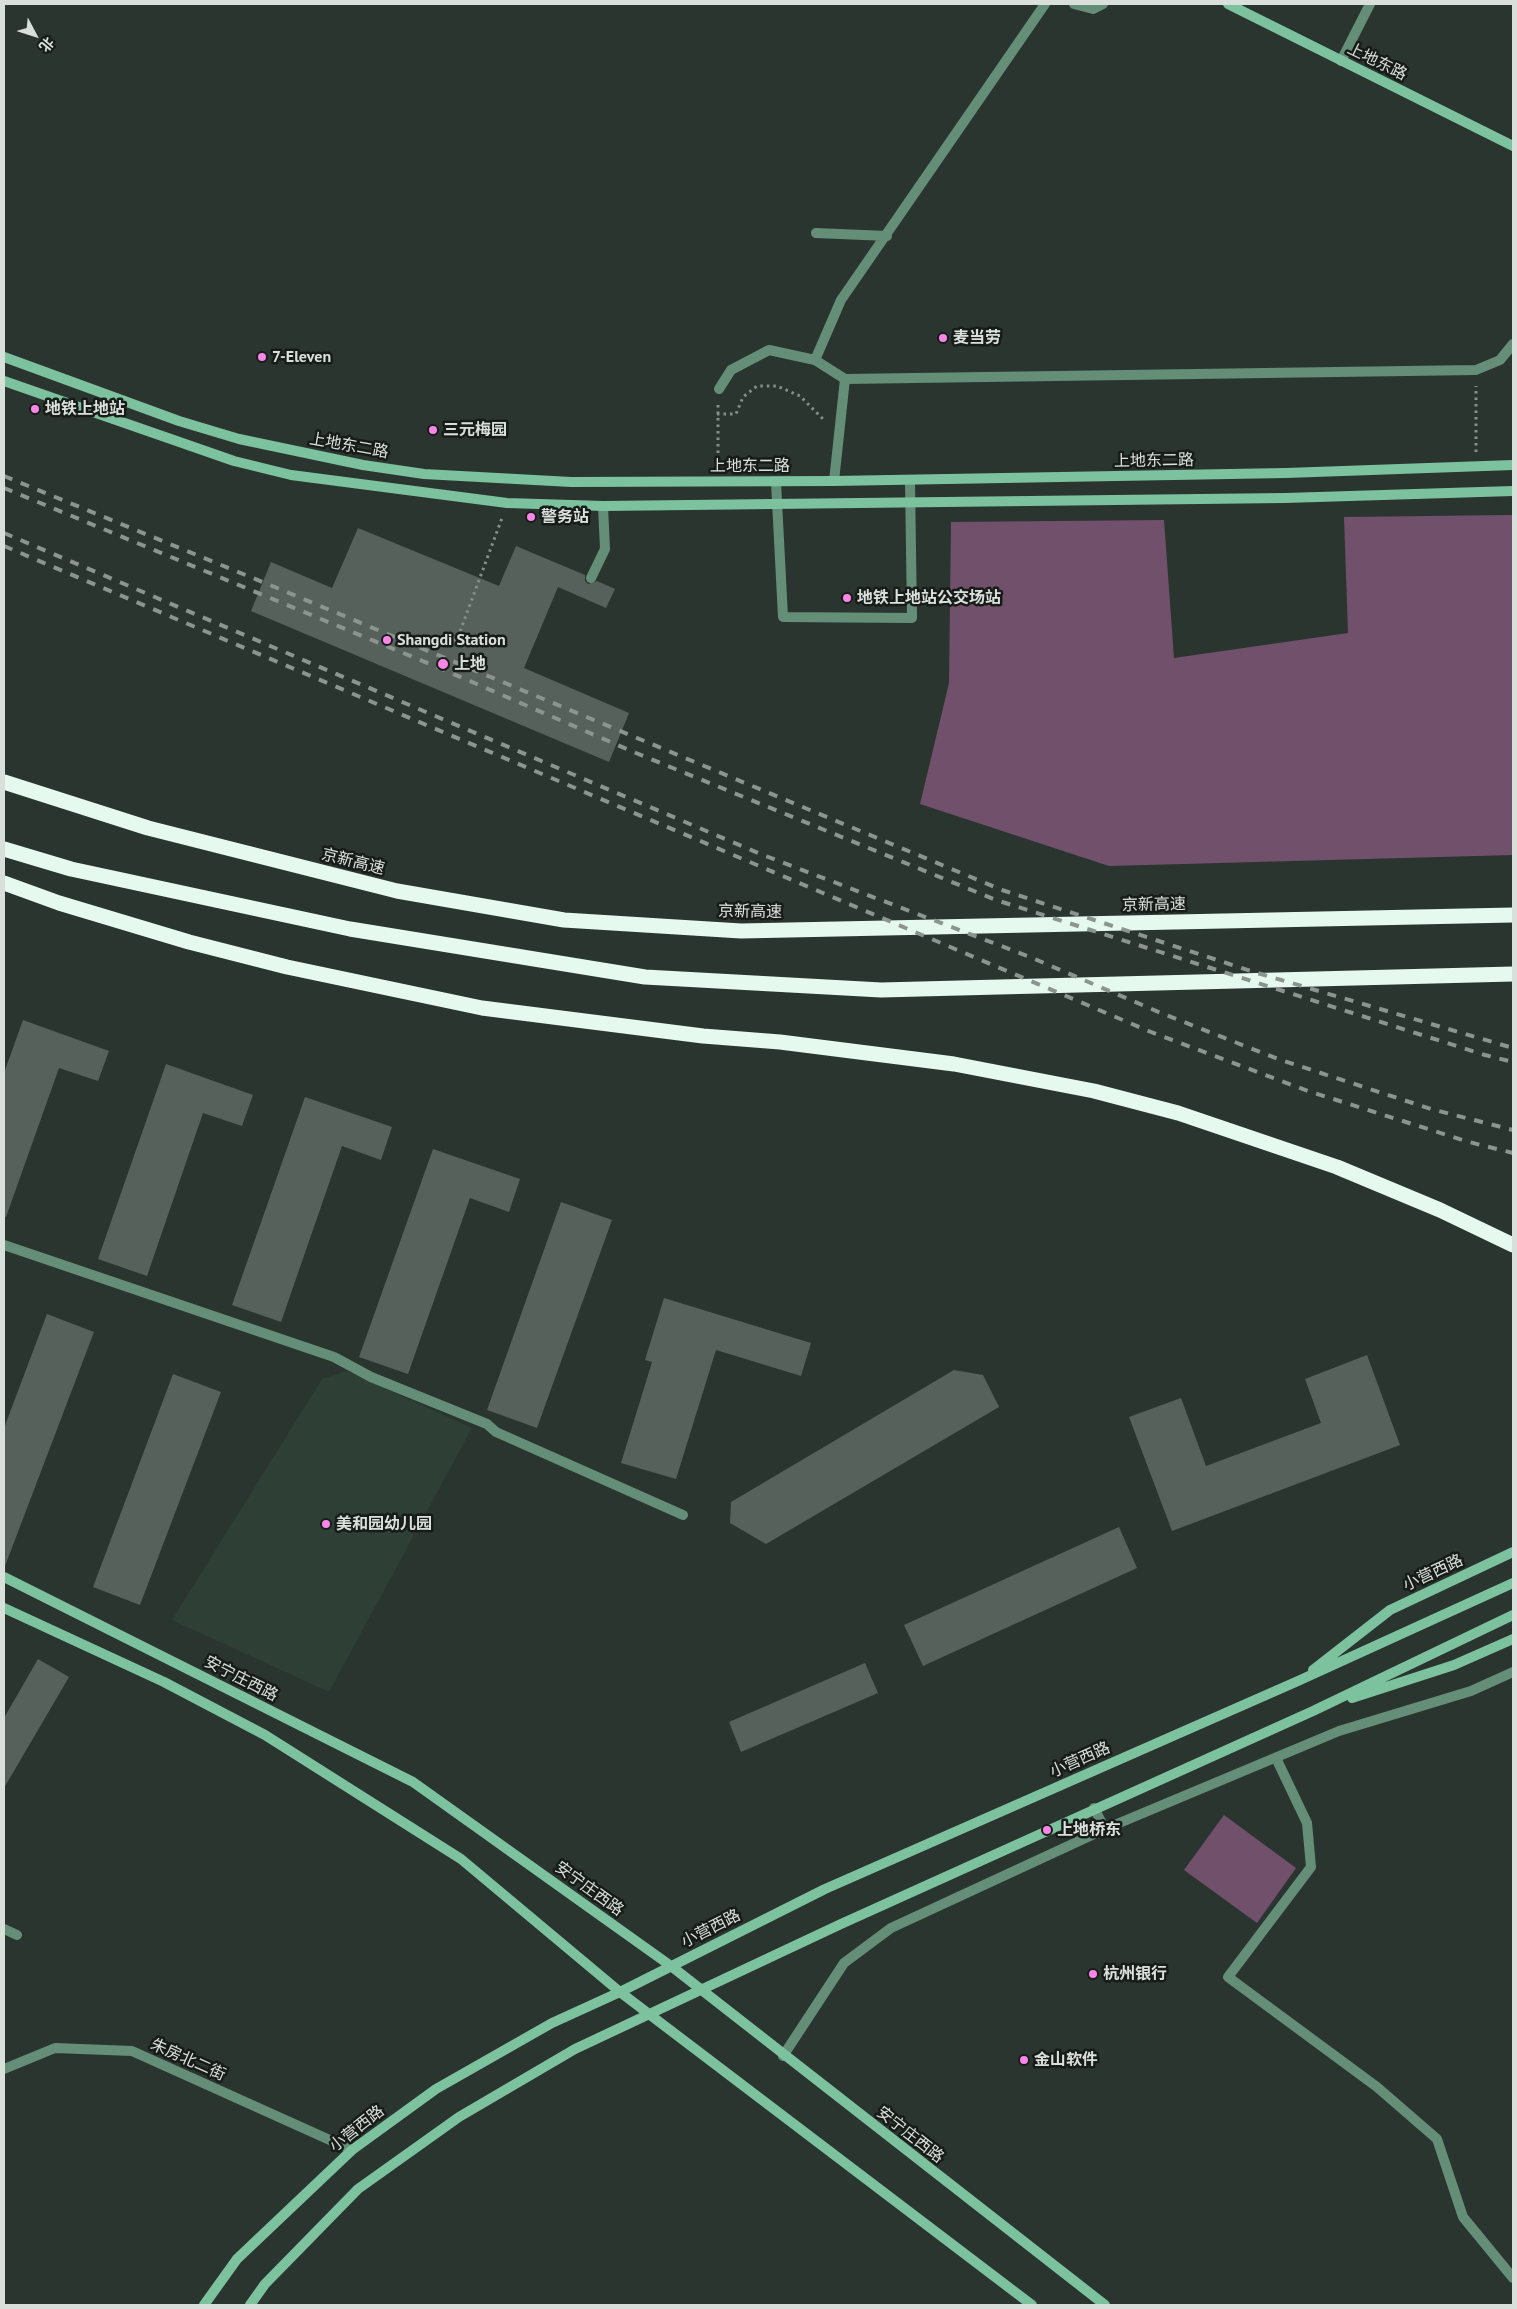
<!DOCTYPE html>
<meta charset="utf-8">
<style>
body{margin:0}
#map{position:relative;width:1517px;height:2309px;overflow:hidden;background:#2b3530;font-family:"PT Sans","Noto Sans SC",sans-serif}
canvas{display:block}
.frame{position:absolute;inset:0;border:5px solid #d9e0dc;pointer-events:none}
.north{position:absolute;left:10px;top:10px;width:50px;height:50px;-webkit-text-stroke:4px #171c19;paint-order:stroke;rotate:130deg;font-size:14px;font-weight:700;line-height:20px;text-align:center;color:#d9e0dc}
.north::after{content:'';display:block;margin:auto;width:18px;height:22px;background:#d9e0dc;clip-path:polygon(50% 0,100% 100%,50% 72%,0 100%)}
</style>
<div id="map">
<canvas width="1517" height="2309"></canvas>
<div class="frame"></div>
<div class="north">北</div>
</div>
<script>
const g = document.querySelector('canvas').getContext('2d');
g.lineJoin = 'round';
function fill(path, color) { g.fillStyle = color; g.fill(path, 'evenodd'); }
const poly = rows => new Path2D(rows.map(r => 'M' + r).join(''));
function trace(path, color, width, dash) { g.strokeStyle = color; g.lineWidth = width; g.lineCap = dash ? 'butt' : 'round'; g.setLineDash(dash || []); g.stroke(path); }
function write(font, color, halo, rows, align = 'center') {
  g.font = font + ' "PT Sans","Noto Sans SC",sans-serif'; g.lineWidth = 5; g.setLineDash([]); g.textBaseline = 'middle'; g.strokeStyle = halo; g.fillStyle = color; for (const [text, x, y, turn = 0] of rows) {
    g.save(); g.translate(x, y); g.rotate((+turn || 0) * Math.PI / 180); g.textAlign = isNaN(turn) ? turn : align; if (halo) g.strokeText(text, 0, 0); g.fillText(text, 0, 0); g.restore();
  }
}
fill(poly([
 [347,1371,472,1428,329,1692,172,1620,322,1379]
]), '#2e3f35');
fill(poly([
 [1513,515,1513,855,1109,866,920,804,949,683,951,522,1164,520,1174,658,1348,633,1344,517],
 [1224,1815,1296,1868,1257,1923,1184,1870]
]), '#71506b');
fill(poly([
 [358,528,499,586,516,546,585,575,585,581,588,584,597,581,615,589,606,608,558,587,524,668,629,713,609,762,251,611,271,562,332,588],
 [23,1020,109,1051,98,1081,59,1068,6,1217,4,1217,4,1073],
 [166,1064,253,1095,242,1126,203,1113,147,1276,98,1259],
 [305,1097,392,1127,381,1160,342,1146,281,1322,232,1305],
 [433,1149,520,1179,509,1212,470,1198,408,1374,359,1357],
 [561,1202,612,1220,537,1428,487,1410],
 [664,1298,811,1343,801,1376,716,1350,676,1479,621,1463,652,1362,645,1360],
 [47,1314,94,1332,5,1566,4,1428],
 [1367,1355,1400,1445,1172,1531,1129,1417,1181,1398,1206,1466,1321,1423,1305,1379],
 [954,1370,983,1375,999,1407,766,1544,730,1523,731,1502],
 [173,1374,221,1392,140,1605,93,1587],
 [1119,1527,1137,1568,923,1666,904,1625],
 [38,1659,69,1677,4,1788,4,1718],
 [865,1663,878,1693,741,1752,729,1722]
]), '#57615b');
trace(poly([
 [717,414,736,414,743,397,757,386,777,386,800,396,825,421],
 [1476,452,1476,386],
 [718,466,718,402],
 [447,636,455,640,458,637,502,518]
]), '#868f8a', 3, [2.5, 4]);
trace(poly([
 [1341,61,1370,4],
 [776,482,783,617,912,618,910,481],
 [1094,1808,1105,1829],
 [4,1929,17,1935],
 [783,2056,844,1963,891,1928,1105,1829,1339,1731,1471,1691,1513,1672]
]), '#648e77', 10);
trace(poly([
 [1074,4,1093,9,1103,4],
 [816,233,887,236],
 [815,360,841,300,1045,4],
 [719,389,731,370,769,350,815,360,845,379,1476,370,1500,360,1513,344],
 [834,481,845,379],
 [591,578,605,549,603,506],
 [4,1245,334,1357,371,1377,487,1424,496,1432,683,1515],
 [1276,1758,1307,1823,1311,1867,1228,1977,1377,2087,1437,2139,1463,2217,1513,2278],
 [4,2069,55,2048,132,2051,352,2150]
]), '#648e77', 10);
trace(poly([
 [1228,4,1513,146],
 [4,357,179,421,239,439,363,465,424,474,571,482,834,481,1286,473,1513,465],
 [4,381,234,461,291,475,507,503,603,506,1285,498,1513,491],
 [4,1577,413,1782,671,1966,1105,2305],
 [4,1608,164,1682,265,1735,461,1859,620,1992,1032,2305],
 [1313,1670,1390,1610,1513,1552],
 [1352,1698,1454,1665,1513,1639],
 [204,2305,237,2259,352,2150,436,2089,552,2023,620,1992,825,1889,1298,1681,1513,1583],
 [250,2305,265,2284,358,2189,459,2117,575,2049,841,1924,1313,1711,1513,1615]
]), '#7dc29e', 10);
trace(poly([
 [4,782,148,828,397,891,564,920,741,931,1513,915],
 [4,849,71,869,350,929,645,977,881,990,1513,974],
 [4,883,59,903,189,942,287,967,482,1008,703,1036,780,1042,954,1064,1094,1091,1178,1113,1337,1167,1440,1210,1513,1245]
]), '#e5f9ee', 15);
trace(poly([
 [4,476,265,583,1002,890,1254,972,1513,1048],
 [4,488,442,669,636,753,996,900,1485,1055,1513,1062],
 [4,533,763,855,1030,957,1161,1013,1278,1059,1431,1109,1513,1130],
 [4,546,1151,1032,1308,1091,1469,1142,1513,1153]
]), '#8b948f', 4, [9, 9]);
for (const [x, y, r, color] of [
 [943,338,5,"#fa87e7"],
 [262,357,5,"#fa87e7"],
 [35,409,5,"#fa87e7"],
 [433,430,5,"#fa87e7"],
 [531,517,5,"#fa87e7"],
 [847,598,5,"#fa87e7"],
 [387,640,5,"#fa87e7"],
 [443,664,6,"#fa87e7"],
 [326,1524,5,"#fa87e7"],
 [1047,1830,5,"#fa87e7"],
 [1093,1974,5,"#fa87e7"],
 [1024,2060,5,"#fa87e7"]
]) { const dot = new Path2D(); dot.arc(x, y, r, 0, 2 * Math.PI); g.fillStyle = color; g.fill(dot); trace(dot, '#171c19', 2); }
write('16px', '#d9e0dc', '#171c19', [
 ["上地东路",1377,62,26],
 ["上地东二路",349,446,10],
 ["上地东二路",1154,461,-1],
 ["上地东二路",750,466],
 ["京新高速",353,862,14],
 ["京新高速",1154,905,-1],
 ["京新高速",750,912,1],
 ["小营西路",1433,1573,-25],
 ["安宁庄西路",241,1679,27],
 ["小营西路",1080,1760,-24],
 ["安宁庄西路",589,1889,36],
 ["小营西路",711,1929,-27],
 ["朱房北二街",188,2060,24],
 ["小营西路",357,2129,-38],
 ["安宁庄西路",910,2135,38]
]);
write('bold 16px', '#d9e0dc', '#171c19', [
 ["麦当劳",953,338],
 ["7-Eleven",272,357],
 ["地铁上地站",45,409],
 ["三元梅园",443,430],
 ["警务站",541,517],
 ["地铁上地站公交场站",857,598],
 ["Shangdi Station",397,640],
 ["上地",454,664],
 ["美和园幼儿园",336,1524],
 ["上地桥东",1057,1830],
 ["杭州银行",1103,1974],
 ["金山软件",1034,2060]
], 'left');
</script>
